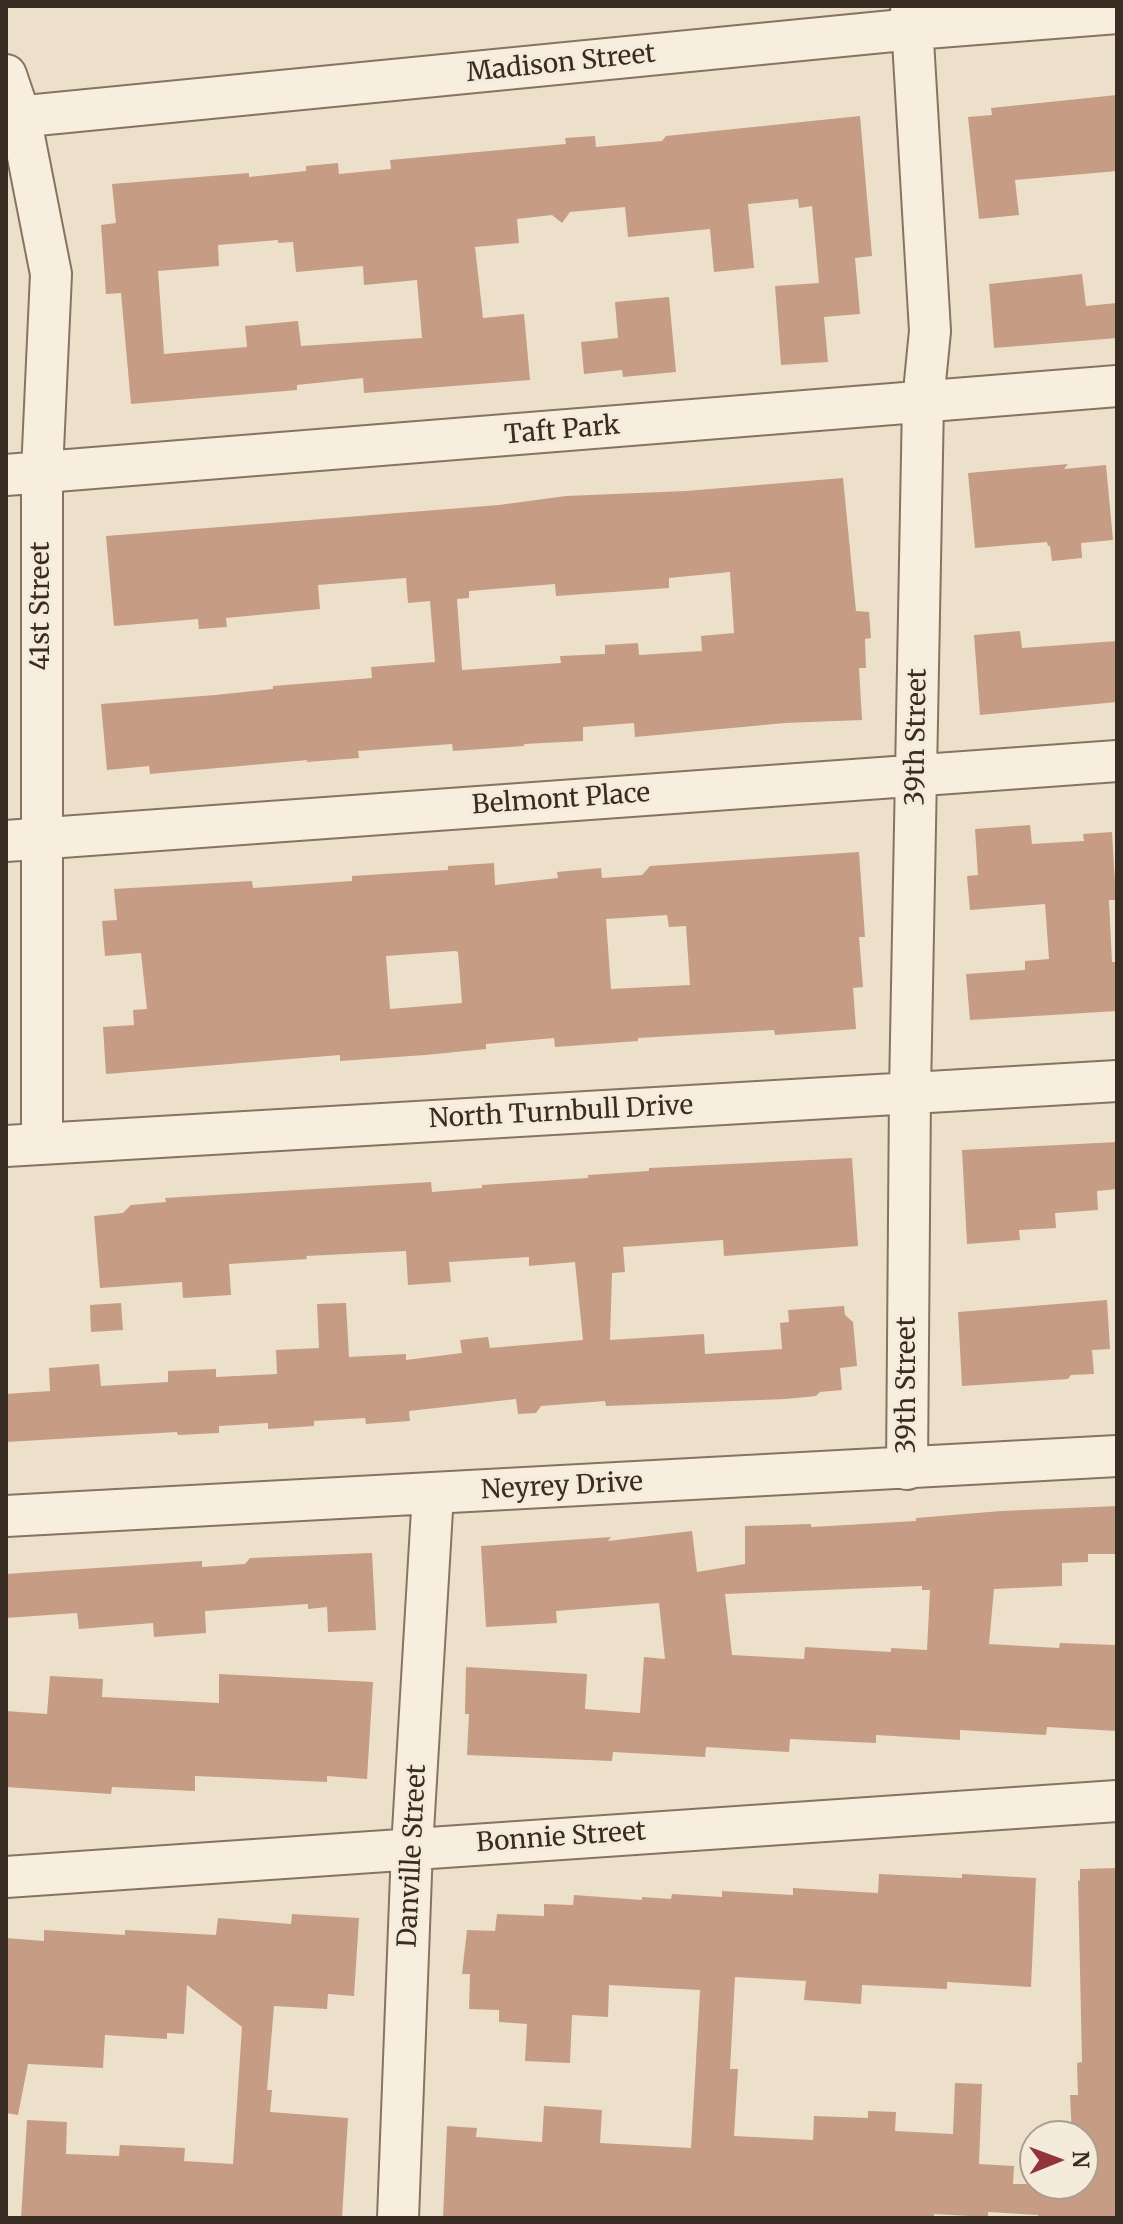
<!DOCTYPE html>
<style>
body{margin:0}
#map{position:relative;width:1123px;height:2224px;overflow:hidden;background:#ece0cb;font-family:Merriweather,serif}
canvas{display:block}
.frame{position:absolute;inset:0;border:8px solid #392c22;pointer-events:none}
.north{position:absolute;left:1019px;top:2120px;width:80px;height:80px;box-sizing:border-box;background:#f4ebda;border:2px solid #a99f90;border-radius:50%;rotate:89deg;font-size:22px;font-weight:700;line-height:32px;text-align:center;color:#392c22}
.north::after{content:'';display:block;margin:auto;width:28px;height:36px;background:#91353b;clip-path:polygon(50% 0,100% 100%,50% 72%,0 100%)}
</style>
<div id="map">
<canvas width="1123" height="2224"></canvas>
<div class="frame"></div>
<div class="north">N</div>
</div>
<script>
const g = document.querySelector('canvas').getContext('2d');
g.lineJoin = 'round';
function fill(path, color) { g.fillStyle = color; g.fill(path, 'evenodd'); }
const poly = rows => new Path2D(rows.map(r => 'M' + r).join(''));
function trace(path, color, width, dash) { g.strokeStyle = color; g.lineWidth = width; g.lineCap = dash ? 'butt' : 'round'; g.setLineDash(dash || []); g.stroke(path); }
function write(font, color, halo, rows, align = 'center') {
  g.font = font + ' Merriweather,serif'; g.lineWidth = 6; g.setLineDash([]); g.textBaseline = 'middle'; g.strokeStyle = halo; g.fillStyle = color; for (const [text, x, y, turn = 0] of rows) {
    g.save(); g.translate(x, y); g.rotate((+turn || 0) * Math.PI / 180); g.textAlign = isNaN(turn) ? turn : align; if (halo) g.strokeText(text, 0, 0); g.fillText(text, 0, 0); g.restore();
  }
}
fill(poly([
 [1117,95,1117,171,1015,180,1019,215,979,219,968,117,992,115,991,108],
 [860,116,872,256,855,258,860,314,824,317,828,362,781,365,775,286,819,283,812,206,799,208,798,199,748,204,754,268,714,272,710,229,628,237,625,207,570,212,562,223,552,215,517,219,519,243,475,247,483,318,524,314,530,380,364,393,363,378,297,385,297,390,131,404,121,293,106,294,101,225,116,223,112,184,249,173,249,177,306,171,306,166,338,163,339,174,391,169,390,160,566,144,565,138,595,136,596,147,662,141,666,136],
 [278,240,278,243,293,242,296,272,363,266,364,285,417,280,422,338,301,346,298,321,245,326,247,347,164,354,158,271,219,266,218,245],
 [1082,274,1086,306,1117,303,1117,338,994,348,989,284],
 [669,297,676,372,623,377,622,370,584,374,581,342,618,338,615,302],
 [1068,464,1064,469,1106,465,1113,540,1081,543,1082,558,1052,561,1050,546,1048,546,1047,542,975,548,968,473],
 [843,478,856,611,869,612,871,638,865,639,866,668,859,668,862,720,785,723,635,737,634,723,583,727,583,741,524,744,524,746,453,751,452,744,358,751,359,758,306,762,308,760,150,774,149,766,107,770,101,704,215,695,273,689,273,686,372,678,371,667,435,662,430,601,408,603,406,578,318,585,320,609,226,618,227,627,199,629,198,619,114,626,106,536,499,505,566,496,686,491],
 [730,572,734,633,701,636,702,651,639,655,638,643,605,645,605,654,560,656,561,663,462,670,457,599,469,598,469,591,555,584,556,596,669,588,669,578],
 [1020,631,1022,648,1117,641,1117,702,980,715,974,635],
 [1030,825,1032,844,1084,841,1083,834,1112,832,1116,900,1109,900,1112,962,1117,962,1117,1011,970,1020,966,974,1025,970,1025,961,1049,959,1045,904,970,910,967,876,978,875,975,829],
 [859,852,865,937,859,937,863,987,853,988,856,1029,775,1035,774,1030,638,1038,638,1041,555,1047,554,1038,486,1044,486,1049,425,1055,340,1061,340,1055,106,1074,103,1027,134,1025,133,1010,147,1009,141,953,105,956,102,921,117,920,114,889,252,881,253,888,352,881,352,876,448,870,448,866,494,863,495,885,558,878,557,872,601,868,602,878,642,875,650,866],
 [667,915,669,927,686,926,690,985,611,989,606,919],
 [455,951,458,952,462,1003,390,1009,386,956],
 [1117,1142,1117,1189,1097,1191,1098,1210,1055,1213,1056,1228,1019,1230,1020,1240,967,1244,962,1150],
 [852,1158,858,1246,724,1256,723,1240,623,1247,625,1272,612,1273,610,1340,704,1334,705,1354,782,1349,780,1323,789,1322,788,1310,844,1306,845,1315,853,1322,857,1366,840,1368,842,1390,820,1392,816,1396,786,1399,606,1406,605,1401,541,1406,536,1413,518,1414,516,1399,409,1411,410,1421,366,1424,365,1418,314,1421,314,1426,268,1429,268,1423,219,1426,219,1433,178,1435,177,1432,6,1442,6,1394,50,1391,49,1368,99,1364,101,1386,168,1382,168,1371,216,1369,216,1377,277,1374,276,1350,319,1348,317,1304,346,1303,349,1357,406,1354,406,1360,462,1353,460,1340,488,1337,490,1348,583,1340,575,1262,529,1266,529,1257,449,1262,451,1282,408,1285,406,1251,306,1256,307,1259,229,1264,231,1295,183,1298,182,1282,100,1288,94,1216,123,1213,131,1205,166,1202,165,1198,431,1182,432,1192,482,1188,482,1185,588,1178,588,1175,649,1171,649,1168],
 [1107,1300,1110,1349,1092,1350,1094,1374,1071,1375,1068,1379,962,1386,958,1312],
 [121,1303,123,1330,91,1332,90,1305],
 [1117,1506,1117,1554,1088,1554,1088,1562,1062,1563,1062,1586,994,1589,989,1644,1059,1648,1060,1643,1117,1645,1117,1731,1047,1727,1046,1735,960,1730,960,1740,876,1735,876,1743,790,1739,789,1752,706,1747,705,1757,613,1752,612,1761,467,1755,469,1714,465,1714,466,1667,587,1674,585,1709,640,1713,644,1657,665,1659,659,1603,556,1611,557,1623,486,1627,481,1546,611,1537,608,1541,692,1531,697,1572,745,1564,745,1526,811,1524,811,1527,916,1521,916,1518,1001,1511],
 [922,1586,922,1590,930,1590,927,1650,891,1648,891,1652,805,1647,804,1659,732,1655,725,1594],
 [372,1553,376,1630,328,1632,327,1607,308,1609,308,1604,205,1611,206,1633,154,1637,153,1623,79,1629,77,1613,6,1618,6,1574,202,1561,202,1567,245,1564,250,1558],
 [219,1674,373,1682,367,1779,327,1776,327,1782,195,1776,195,1791,112,1787,111,1794,6,1787,6,1711,47,1714,50,1676,103,1679,102,1697,219,1703],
 [1117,1868,1117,2218,1038,2218,1038,2215,988,2212,988,2217,934,2214,934,2218,443,2218,447,2126,477,2128,476,2137,542,2142,544,2106,602,2110,600,2143,691,2148,700,1990,609,1985,608,2017,572,2015,570,2063,525,2061,527,2024,499,2022,499,2010,469,2009,470,1974,462,1974,467,1930,495,1931,497,1914,544,1916,544,1904,573,1905,574,1895,642,1900,642,1897,671,1899,672,1894,722,1897,722,1891,793,1895,793,1888,878,1893,879,1874,962,1878,962,1874,1036,1878,1031,1987,947,1982,947,1989,862,1985,861,2004,804,2000,806,1981,735,1977,730,2069,738,2069,734,2136,813,2140,814,2116,868,2118,868,2111,896,2112,895,2131,953,2134,955,2083,982,2084,979,2164,1014,2166,1013,2184,1083,2184,1083,2136,1072,2136,1070,2095,1078,2095,1077,2063,1082,2062,1078,1880,1080,1881,1080,1869],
 [292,1914,359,1918,354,1996,328,1994,327,2009,274,2006,267,2090,272,2090,270,2112,348,2118,342,2218,21,2218,27,2120,67,2122,66,2154,119,2156,120,2145,185,2148,184,2161,233,2164,242,2027,187,1985,184,2034,167,2033,167,2039,105,2035,103,2068,28,2064,18,2115,6,2113,6,1938,44,1941,44,1930,125,1935,125,1930,216,1935,218,1918,291,1924]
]), '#c69c84');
const street = poly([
 [6,75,20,116,51,274,42,472,42,1143],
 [6,118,913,29,1117,13],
 [6,475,1117,386],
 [6,841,1117,761],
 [6,1146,1117,1081],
 [907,1469,910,1092,923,402,930,331,911,6],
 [6,1516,1117,1456],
 [6,1877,1117,1801],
 [398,2218,412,1848,433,1493]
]);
trace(street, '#877360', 44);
trace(street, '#f7eede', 40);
write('26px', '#392c22', '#f4ebda', [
 ["Madison Street",561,64,-6],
 ["Taft Park",562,431,-5],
 ["41st Street",42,606,-90],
 ["39th Street",917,737,-89],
 ["Belmont Place",561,800,-4],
 ["North Turnbull Drive",561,1113,-3],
 ["39th Street",908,1385,-90],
 ["Neyrey Drive",562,1487,-3],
 ["Bonnie Street",561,1838,-4],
 ["Danville Street",413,1856,-87]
]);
</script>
